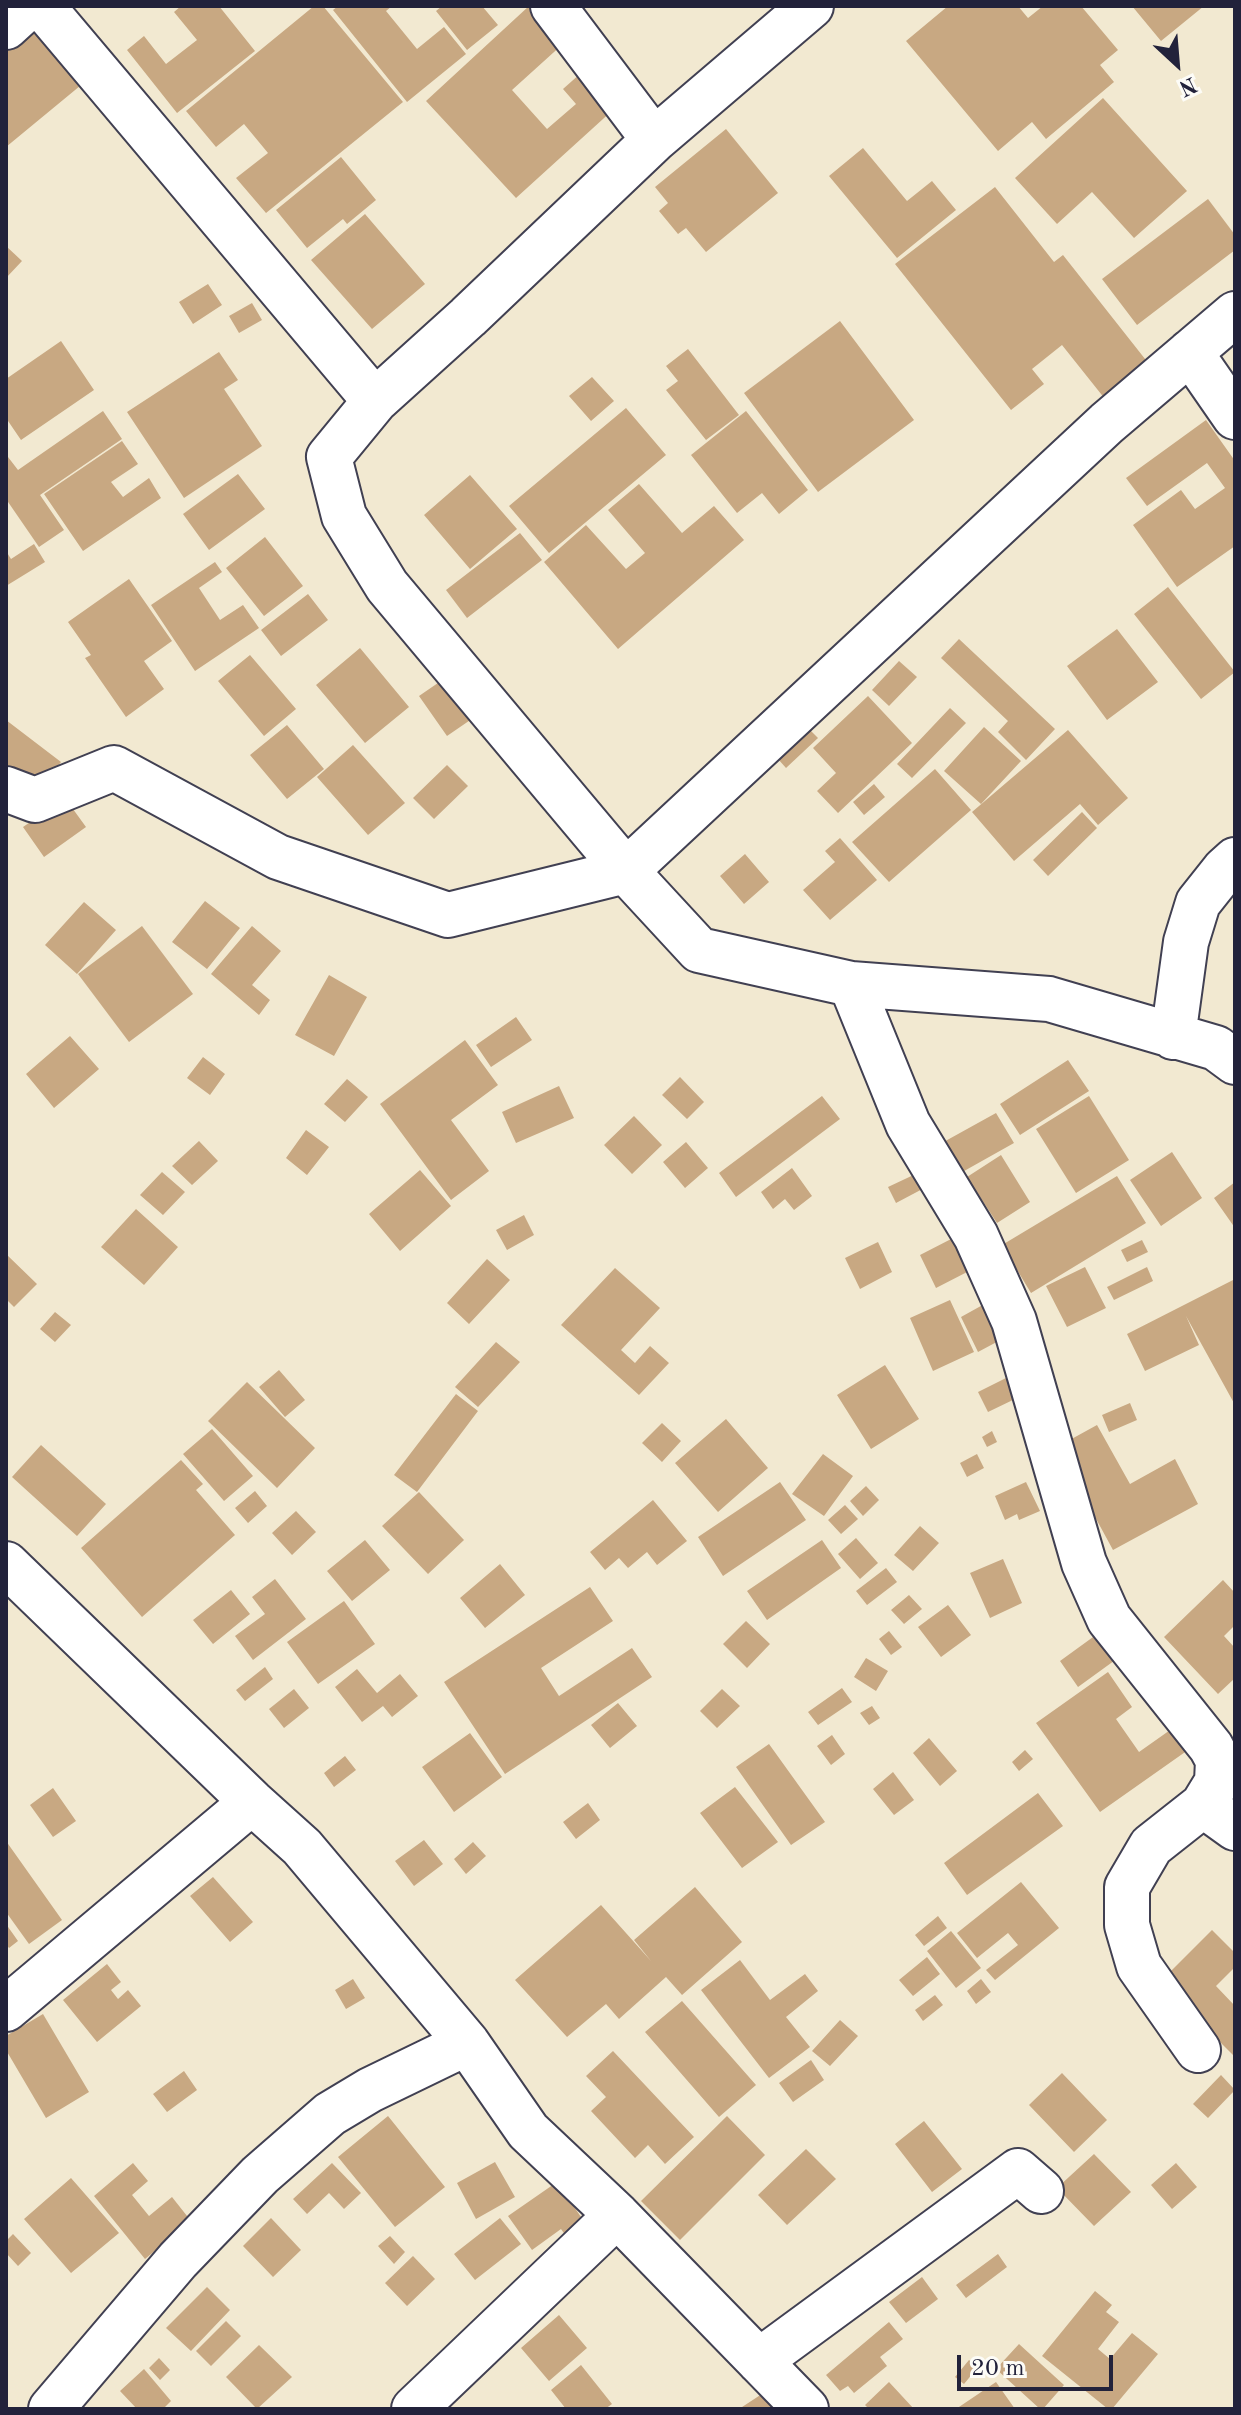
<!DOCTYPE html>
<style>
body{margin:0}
#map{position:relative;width:1241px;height:2415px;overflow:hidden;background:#f2e9d1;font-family:"Old Standard TT",serif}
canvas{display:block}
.frame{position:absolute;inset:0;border:8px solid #22223b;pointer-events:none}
.north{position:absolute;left:1137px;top:24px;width:80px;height:80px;-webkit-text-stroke:6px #fdfcf7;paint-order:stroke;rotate:154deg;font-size:22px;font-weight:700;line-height:32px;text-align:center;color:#22223b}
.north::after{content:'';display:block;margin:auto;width:28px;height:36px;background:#22223b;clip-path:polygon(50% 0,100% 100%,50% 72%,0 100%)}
.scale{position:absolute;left:957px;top:2355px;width:156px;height:36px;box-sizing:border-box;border:4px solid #22223b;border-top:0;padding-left:10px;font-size:24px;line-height:28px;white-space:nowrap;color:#22223b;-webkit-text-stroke:6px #fdfcf7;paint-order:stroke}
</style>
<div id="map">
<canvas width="1241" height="2415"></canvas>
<div class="frame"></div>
<div class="north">N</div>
<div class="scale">20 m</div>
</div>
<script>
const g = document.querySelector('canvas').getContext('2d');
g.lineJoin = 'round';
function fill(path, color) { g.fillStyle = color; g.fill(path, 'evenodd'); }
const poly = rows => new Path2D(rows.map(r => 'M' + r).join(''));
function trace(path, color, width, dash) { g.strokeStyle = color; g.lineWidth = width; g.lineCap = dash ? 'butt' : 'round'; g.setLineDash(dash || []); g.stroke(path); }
fill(poly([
 [181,6,219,6,255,51,177,113,127,50,144,36,166,64,197,40,174,12],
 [314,6,323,6,403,102,266,213,236,178,268,153,244,124,216,147,186,111],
 [338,6,392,6,386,11,417,49,444,27,466,54,407,102,333,10],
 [442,6,482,6,498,25,467,50,436,11],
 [529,6,564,43,512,90,547,129,576,104,563,89,581,73,614,109,516,198,426,101],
 [948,6,1018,6,1028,18,1043,6,1081,6,1118,50,1100,65,1114,82,1046,139,1032,122,998,151,906,41],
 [1132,6,1204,6,1161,41],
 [39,25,86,81,6,147,6,52],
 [1103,98,1187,191,1134,238,1092,192,1057,224,1015,178],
 [726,129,778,193,706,252,686,228,678,234,659,211,668,203,655,187],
 [863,148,907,201,932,181,956,210,897,258,829,176],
 [341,157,376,200,347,224,343,219,307,248,276,210],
 [995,187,1054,262,1063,255,1149,364,1105,399,1062,345,1032,369,1044,384,1011,410,895,264],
 [1208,199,1235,235,1235,250,1137,325,1102,279],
 [365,214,425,284,372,329,311,260],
 [6,246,22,261,6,278],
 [208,284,222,305,193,324,179,302],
 [252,303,262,320,239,333,229,316],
 [840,321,914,420,818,492,744,393],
 [61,341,94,390,21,440,6,418,6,379],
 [688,349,739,415,706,440,666,390,678,381,666,366],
 [219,352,238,380,224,389,262,446,184,498,127,412],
 [592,377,614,401,591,421,569,396],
 [626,408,666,455,549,553,509,506],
 [103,411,122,439,40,495,64,530,39,547,6,499,6,459,8,457,18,470],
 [746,411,808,490,779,514,762,493,737,513,691,455],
 [1206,420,1235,461,1235,546,1177,587,1133,525,1181,490,1195,509,1225,488,1207,463,1147,506,1126,478],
 [122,441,138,464,111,482,123,497,149,478,161,498,83,551,44,494],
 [238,474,265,509,209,550,183,514],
 [470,475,517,529,470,569,424,515],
 [639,484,682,533,714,506,744,540,618,649,544,562,586,525,626,569,645,553,608,510],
 [520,533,542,560,467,618,446,590],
 [265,537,303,586,264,616,226,568],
 [34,544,45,562,6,586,6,551,11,559],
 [215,562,222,572,199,588,220,620,243,605,259,628,195,671,151,605],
 [129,579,172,641,144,661,164,689,126,717,85,658,91,655,68,622],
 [1168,587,1235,672,1201,699,1134,614],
 [308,594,328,620,281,656,261,630],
 [1117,629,1158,682,1107,720,1067,666],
 [959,639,1055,729,1026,760,998,732,1008,721,941,658],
 [360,648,409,707,365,743,316,685],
 [250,655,296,709,264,736,218,681],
 [899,661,917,677,889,706,872,690],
 [451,674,479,714,447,736,419,696],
 [868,696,912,743,838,813,817,791,836,773,813,748],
 [950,708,966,723,912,778,897,764],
 [6,720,61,762,38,791,6,767],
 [287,725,324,769,287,799,250,755],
 [984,727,1021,761,981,804,944,771],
 [810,730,818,738,786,768,778,759],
 [1068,730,1128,798,1098,825,1080,804,1014,861,972,812],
 [353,745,405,803,368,835,317,777],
 [447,765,468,786,434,819,413,798],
 [935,769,971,810,889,882,852,842],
 [874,784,885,797,864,815,853,802],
 [65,798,86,827,44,857,23,827],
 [1082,812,1097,828,1048,876,1033,860],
 [840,838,877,880,830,920,803,890,835,862,825,851],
 [745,854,769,882,744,904,720,876],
 [205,901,240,928,207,969,172,942],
 [84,902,116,930,77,974,45,945],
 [142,926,193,994,129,1042,78,974],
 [252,926,281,951,252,985,270,1000,259,1015,211,974],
 [329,975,367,997,334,1056,295,1035],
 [516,1017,532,1040,491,1067,476,1045],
 [70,1036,99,1069,54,1108,26,1074],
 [465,1040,498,1085,451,1120,489,1171,451,1200,380,1104],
 [203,1057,225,1074,210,1095,187,1078],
 [1068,1060,1089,1091,1020,1135,1000,1104],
 [680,1077,704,1102,687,1119,662,1095],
 [347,1079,368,1097,345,1122,324,1104],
 [559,1086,574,1118,516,1143,502,1112],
 [822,1096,840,1119,736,1197,719,1173],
 [1089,1096,1129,1160,1076,1193,1036,1129],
 [996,1113,1014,1143,957,1175,940,1144],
 [634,1116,662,1145,632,1174,604,1145],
 [306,1130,329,1147,307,1175,286,1158],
 [199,1141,218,1161,192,1185,172,1166],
 [686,1142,708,1168,685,1188,663,1162],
 [1172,1152,1202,1198,1161,1226,1130,1180],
 [1001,1155,1030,1202,997,1223,967,1177],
 [792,1168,812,1196,794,1210,785,1199,773,1209,761,1192],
 [420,1170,451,1206,400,1251,369,1214],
 [922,1171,930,1185,896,1203,888,1187],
 [162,1172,185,1192,163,1215,140,1195],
 [1117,1176,1146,1223,1031,1293,1002,1245],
 [1235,1182,1235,1228,1214,1198],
 [136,1209,178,1247,144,1285,101,1247],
 [524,1215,534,1235,507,1250,496,1230],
 [955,1237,971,1270,936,1288,920,1255],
 [1142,1240,1148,1252,1127,1262,1121,1250],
 [878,1242,892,1272,860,1289,845,1258],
 [6,1254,37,1284,14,1307,6,1299],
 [487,1259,510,1280,469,1324,447,1303],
 [1085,1267,1106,1308,1067,1327,1046,1286],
 [1147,1267,1153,1281,1114,1300,1107,1287],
 [615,1268,660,1308,621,1350,635,1363,650,1346,669,1363,639,1395,561,1325],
 [1235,1279,1235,1405,1186,1316,1199,1345,1145,1371,1127,1334],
 [950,1300,974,1352,933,1371,910,1318],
 [988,1302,1006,1337,978,1352,961,1317],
 [55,1312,71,1325,55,1342,40,1329],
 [496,1342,520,1362,478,1407,455,1387],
 [885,1365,919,1419,871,1449,837,1395],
 [279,1370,305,1400,285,1417,259,1387],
 [1006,1378,1017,1398,988,1412,978,1392],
 [247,1382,315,1448,277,1488,208,1421],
 [456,1394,478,1411,417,1492,394,1475],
 [1130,1403,1137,1420,1109,1432,1102,1415],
 [726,1419,768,1468,718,1512,675,1463],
 [662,1423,681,1441,662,1462,642,1443],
 [1097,1425,1130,1484,1175,1459,1198,1504,1113,1550,1057,1447],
 [212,1429,253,1476,224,1501,183,1454],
 [992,1431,997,1442,987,1447,982,1437],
 [41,1445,106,1504,77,1536,12,1477],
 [823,1454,853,1476,824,1516,792,1494],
 [977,1454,984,1468,967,1477,960,1463],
 [181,1460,203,1484,196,1490,235,1535,142,1617,81,1548],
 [780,1482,806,1520,723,1576,698,1537],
 [1026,1482,1040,1511,1019,1520,1017,1514,1005,1520,995,1496],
 [866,1486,879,1500,863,1516,850,1501],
 [255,1491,267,1506,248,1523,235,1508],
 [419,1492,464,1540,428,1574,382,1526],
 [653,1500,687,1541,657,1565,647,1552,628,1568,619,1558,605,1570,590,1552],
 [845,1505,858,1519,841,1534,828,1520],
 [296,1511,316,1532,292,1555,272,1533],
 [920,1526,939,1543,913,1571,894,1555],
 [856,1538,878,1563,860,1579,838,1554],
 [365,1540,390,1570,352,1601,327,1571],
 [822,1540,841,1568,767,1620,747,1591],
 [1003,1559,1022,1603,990,1618,970,1573],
 [500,1564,525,1595,485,1628,460,1598],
 [886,1568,897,1582,867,1605,856,1591],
 [275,1579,306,1619,253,1660,235,1636,265,1614,252,1597],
 [1223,1580,1235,1593,1235,1625,1224,1636,1235,1648,1235,1678,1218,1694,1164,1637],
 [590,1587,613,1621,541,1668,559,1696,632,1648,652,1677,505,1774,444,1682],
 [231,1590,250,1614,213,1644,193,1620],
 [909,1595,922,1609,904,1624,891,1610],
 [344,1601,375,1644,318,1684,287,1642],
 [948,1605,971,1635,941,1657,918,1627],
 [746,1621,770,1644,747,1668,723,1644],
 [889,1631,902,1647,891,1655,879,1639],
 [1100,1632,1118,1658,1078,1687,1060,1661],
 [866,1658,888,1671,876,1691,854,1677],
 [265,1667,273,1679,245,1701,236,1690],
 [357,1669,377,1693,400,1674,418,1696,392,1717,383,1706,362,1722,335,1687],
 [1108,1672,1132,1707,1116,1719,1139,1752,1173,1728,1188,1750,1100,1812,1036,1723],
 [842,1688,852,1702,818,1725,808,1712],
 [294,1689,309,1708,284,1728,269,1709],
 [722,1689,740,1706,717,1728,700,1711],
 [618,1703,637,1726,610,1748,591,1725],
 [872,1706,880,1718,869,1725,860,1713],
 [470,1733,502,1777,454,1812,422,1767],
 [832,1735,845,1754,831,1765,817,1746],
 [929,1738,957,1771,940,1786,913,1753],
 [769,1744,825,1822,791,1845,736,1767],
 [1025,1750,1033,1759,1019,1771,1012,1762],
 [345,1756,356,1770,334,1787,324,1773],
 [893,1772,914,1800,894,1815,873,1789],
 [735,1787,778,1842,742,1868,700,1813],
 [53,1788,76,1821,53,1837,30,1805],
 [1038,1793,1063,1826,967,1895,944,1863],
 [588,1803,600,1820,576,1839,563,1822],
 [424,1840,443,1864,414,1886,395,1861],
 [6,1841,62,1920,29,1944,6,1912],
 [473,1842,486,1856,466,1874,454,1859],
 [213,1877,253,1922,230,1942,190,1896],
 [1021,1882,1059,1928,995,1980,986,1970,1018,1945,1008,1933,977,1958,957,1933],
 [695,1887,742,1942,682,1995,666,1977,619,2019,606,2004,567,2037,515,1980,601,1905,651,1961,634,1940],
 [938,1916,947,1928,924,1946,915,1935],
 [6,1924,18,1941,9,1948,6,1944],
 [1212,1930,1235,1953,1235,1967,1216,1986,1235,2006,1235,2057,1160,1982],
 [951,1931,981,1968,956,1988,927,1951],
 [927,1957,940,1974,913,1996,899,1980],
 [740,1960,770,2000,805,1974,818,1991,786,2017,810,2047,769,2078,701,1990],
 [107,1964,121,1982,111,1990,118,1999,128,1990,141,2006,97,2042,63,2000],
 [353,1979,365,1998,346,2009,335,1990],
 [981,1979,991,1992,976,2004,967,1991],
 [935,1995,943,2005,923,2021,915,2010],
 [682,2001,756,2085,719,2117,645,2032],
 [43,2014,89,2092,46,2118,6,2050,6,2036],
 [840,2020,858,2036,830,2066,812,2051],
 [613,2051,694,2137,665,2164,648,2145,635,2158,591,2111,606,2097,586,2076],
 [811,2060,824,2080,793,2102,779,2083],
 [184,2071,197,2090,167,2112,153,2094],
 [1062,2073,1107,2120,1074,2152,1029,2105],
 [1221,2075,1235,2090,1208,2118,1193,2104],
 [388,2116,445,2187,395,2227,338,2157],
 [727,2116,765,2155,680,2240,641,2201],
 [924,2121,962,2169,932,2192,895,2144],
 [806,2149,836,2179,787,2225,758,2195],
 [1094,2154,1131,2192,1094,2226,1057,2188],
 [495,2162,515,2197,476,2219,457,2183],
 [133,2163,148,2181,132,2195,149,2216,172,2197,191,2221,145,2259,94,2196],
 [332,2163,361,2193,344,2209,329,2193,307,2214,293,2199],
 [1176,2163,1197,2187,1172,2209,1151,2185],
 [71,2178,119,2233,71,2273,24,2219],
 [557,2182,592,2233,573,2246,561,2229,532,2250,508,2216],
 [271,2218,301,2250,273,2277,243,2246],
 [500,2218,521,2244,475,2280,454,2254],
 [13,2234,31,2253,18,2266,6,2253,6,2241],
 [390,2236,405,2252,394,2264,378,2246],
 [998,2254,1007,2267,966,2298,956,2285],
 [413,2256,435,2279,407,2306,385,2283],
 [922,2277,938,2299,906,2323,889,2302],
 [207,2287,230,2310,191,2351,166,2328],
 [1095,2291,1112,2305,1106,2312,1119,2322,1098,2349,1110,2359,1132,2333,1158,2354,1112,2409,1108,2409,1042,2356],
 [559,2315,587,2348,549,2381,521,2348],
 [226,2321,241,2336,211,2366,196,2351],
 [889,2322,903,2339,880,2357,887,2366,854,2393,848,2386,840,2391,826,2375],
 [1019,2344,1064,2385,1043,2409,1040,2409,996,2369],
 [259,2345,292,2377,257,2409,226,2377],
 [159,2358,170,2370,160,2380,149,2368],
 [969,2360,978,2367,964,2384,955,2377],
 [581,2365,612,2404,605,2409,566,2409,551,2390],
 [144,2369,171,2401,163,2409,137,2409,120,2391],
 [889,2382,914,2409,869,2409,865,2405],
 [996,2382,1015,2409,956,2409],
 [768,2390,780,2409,739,2409]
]), '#c8a882');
const minor = poly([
 [42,6,375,401],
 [553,6,654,140],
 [811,6,654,140,468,317,375,401,329,457,344,516,387,586,626,871,699,950,851,984,1049,999,1216,1048,1235,1062],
 [6,27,29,6],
 [1190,352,1235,417],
 [6,789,35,800,114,768,278,857,448,915,626,871,1107,423,1235,314],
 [851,984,908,1124,976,1236,1014,1321,1084,1563,1109,1619,1211,1747,1218,1760,1217,1782,1203,1805,1151,1846,1127,1887,1127,1925,1139,1966,1198,2050],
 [1173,1037,1186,942,1198,903,1225,869,1235,860],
 [6,1564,252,1802,302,1847,467,2043,528,2131,617,2215,806,2409],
 [1203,1805,1235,1828],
 [6,2009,252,1802],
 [759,2361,1018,2171,1041,2191],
 [51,2409,178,2260,260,2175,330,2114,370,2090,467,2043],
 [414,2409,617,2215]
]);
trace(minor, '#414052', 48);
trace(minor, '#fff', 44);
</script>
